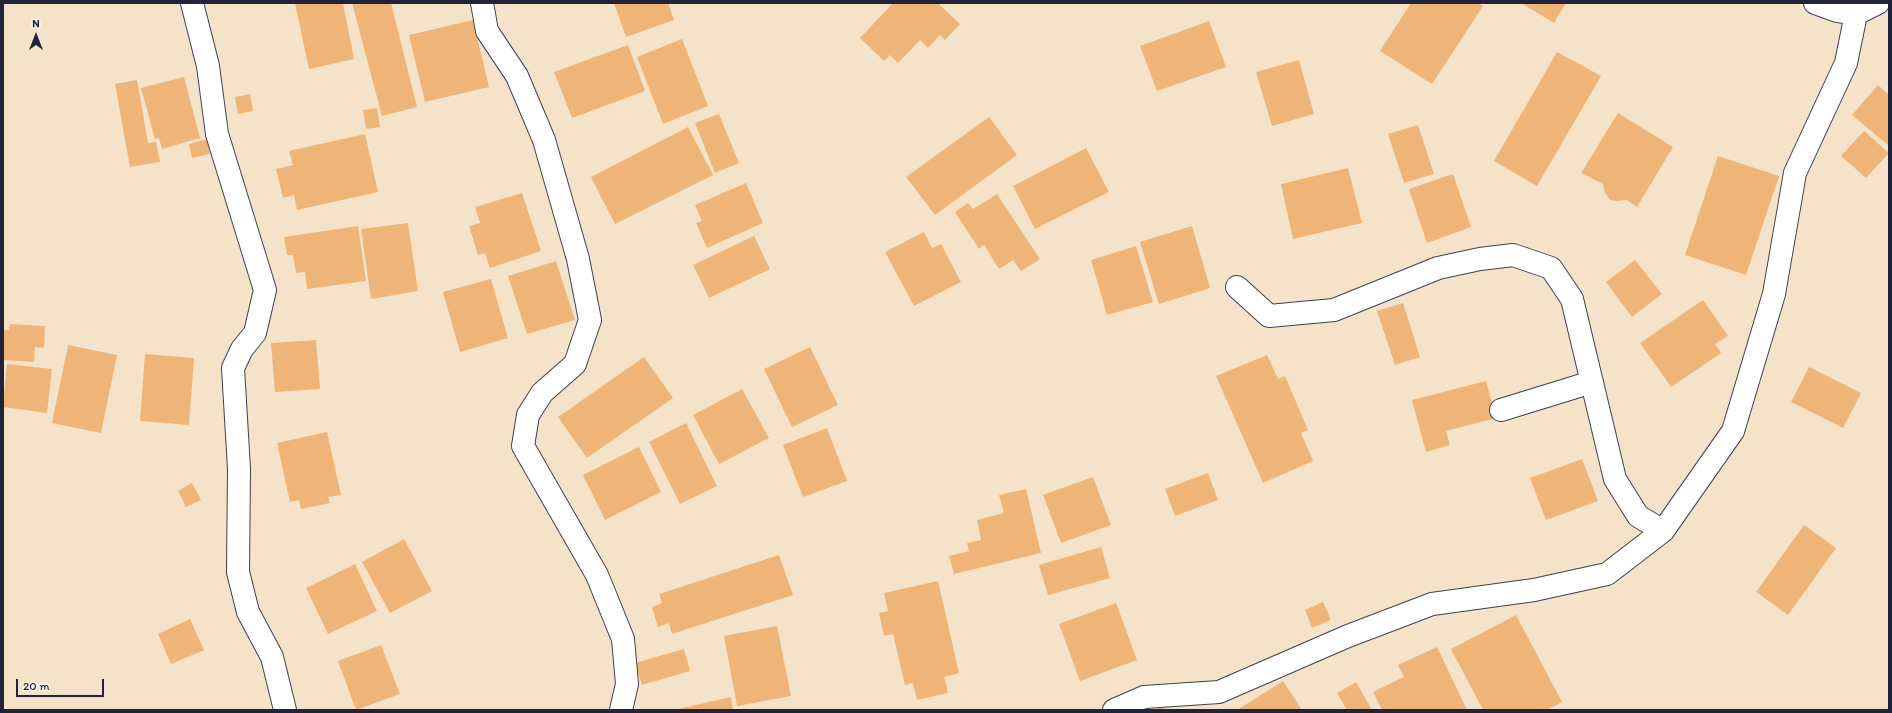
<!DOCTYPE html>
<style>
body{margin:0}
#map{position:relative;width:1892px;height:713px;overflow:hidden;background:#f5e3c9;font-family:Itim,sans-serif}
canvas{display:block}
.frame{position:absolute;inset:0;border:4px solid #22223b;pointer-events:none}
.north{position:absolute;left:16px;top:16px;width:40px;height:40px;-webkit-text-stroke:3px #fbf7ec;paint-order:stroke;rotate:0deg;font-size:11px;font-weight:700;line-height:16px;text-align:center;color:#22223b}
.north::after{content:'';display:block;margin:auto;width:14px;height:18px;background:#22223b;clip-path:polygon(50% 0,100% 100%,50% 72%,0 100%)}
.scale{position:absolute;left:16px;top:679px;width:88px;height:18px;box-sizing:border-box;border:2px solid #22223b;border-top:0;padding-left:5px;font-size:12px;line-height:14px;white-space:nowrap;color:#22223b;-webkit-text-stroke:3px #fbf7ec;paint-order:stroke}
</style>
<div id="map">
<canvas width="1892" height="713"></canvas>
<div class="frame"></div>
<div class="north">N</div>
<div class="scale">20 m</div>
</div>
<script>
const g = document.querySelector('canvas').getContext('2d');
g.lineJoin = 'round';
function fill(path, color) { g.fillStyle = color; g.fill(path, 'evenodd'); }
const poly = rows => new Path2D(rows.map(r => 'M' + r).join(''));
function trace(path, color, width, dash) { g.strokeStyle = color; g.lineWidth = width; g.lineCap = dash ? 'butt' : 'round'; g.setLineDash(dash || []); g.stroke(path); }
fill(poly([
 [295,3,343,3,354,59,309,69],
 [352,3,391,3,417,107,382,116],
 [614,3,668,3,674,20,626,37],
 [893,3,938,3,960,24,945,40,940,35,928,48,920,40,898,63,890,55,884,61,860,38],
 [1411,3,1478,3,1483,6,1432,84,1380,51],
 [1521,3,1566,3,1554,23],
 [473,20,489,87,425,102,409,35],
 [1209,21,1226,67,1157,91,1140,46],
 [682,39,708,106,663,124,637,57],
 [628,45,645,91,572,118,554,72],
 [1557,52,1601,76,1537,186,1494,161],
 [1299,60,1314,114,1272,126,1256,72],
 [184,77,200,138,162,149,159,138,155,139,141,88],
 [137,80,148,143,156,142,160,162,130,167,115,84],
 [1878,85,1889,95,1889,146,1852,115],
 [250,94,253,111,238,114,235,97],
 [377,108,380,127,366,129,363,110],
 [1618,113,1673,147,1637,207,1627,200,1617,201,1610,200,1605,193,1603,184,1581,173],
 [719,114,739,163,715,173,695,123],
 [989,117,1017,155,935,215,906,177],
 [1418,125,1434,174,1404,183,1388,134],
 [688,127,713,175,615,224,591,177],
 [1864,131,1889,153,1866,178,1841,156],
 [365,134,378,192,297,210,294,195,283,198,276,169,293,165,289,151],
 [207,139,210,154,192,158,189,144],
 [1086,148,1109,192,1035,229,1013,186],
 [1718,156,1779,176,1746,275,1685,255],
 [1348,168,1362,223,1293,239,1281,184],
 [1453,174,1471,227,1427,243,1409,189],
 [746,183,763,223,707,248,696,223,702,221,695,205],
 [522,193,541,251,490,268,485,253,478,255,469,226,480,223,475,207],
 [997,194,1040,259,1021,271,1013,260,999,269,984,245,979,249,955,212,968,203,973,209],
 [408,223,418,291,371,299,361,229],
 [358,226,366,281,307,289,305,272,296,273,293,255,287,255,284,237],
 [1192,226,1210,288,1159,304,1140,242],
 [924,232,932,248,941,244,961,282,914,306,885,252],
 [754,236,770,269,709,298,693,265],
 [1136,246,1153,302,1107,315,1091,260],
 [1635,260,1662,294,1632,317,1606,282],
 [556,261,575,320,527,334,508,276],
 [491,279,508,338,460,352,443,292],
 [1703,300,1728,336,1715,344,1721,353,1671,387,1640,343],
 [1403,303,1420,357,1395,365,1377,311],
 [10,324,45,326,44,348,35,347,34,362,3,360,3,330,9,330],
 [316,340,320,389,275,392,271,343],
 [68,345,117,355,101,433,52,423],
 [810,347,838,405,792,427,764,369],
 [145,354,194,358,189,425,140,421],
 [1267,355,1278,379,1285,376,1308,430,1301,433,1313,461,1263,483,1216,376],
 [644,357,673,398,587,458,558,417],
 [7,364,52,369,47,413,3,407],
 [1809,367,1861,393,1843,428,1791,402],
 [1486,381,1496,418,1446,431,1450,445,1426,452,1412,400],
 [742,389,769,438,719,464,693,415],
 [686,423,717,486,680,504,649,442],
 [827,428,847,481,803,497,783,445],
 [327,432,341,495,328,497,330,503,301,509,299,500,290,502,277,443],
 [639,447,661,492,605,520,583,475],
 [1582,459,1598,501,1546,520,1530,478],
 [1208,473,1218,500,1175,516,1165,489],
 [1093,477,1111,525,1061,543,1043,495],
 [192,483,201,500,186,507,178,491],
 [1026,489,1041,553,954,574,949,556,969,551,967,543,981,540,977,520,1004,513,999,495],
 [1804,525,1836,548,1788,615,1756,592],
 [404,539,432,591,390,613,362,562],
 [1101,547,1110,578,1048,595,1039,565],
 [779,555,793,595,672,634,669,623,658,627,652,607,662,603,659,594],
 [355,564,377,611,328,634,306,588],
 [938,581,959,673,944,677,948,693,917,700,913,683,905,685,893,634,884,636,879,613,888,611,884,593],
 [1323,602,1331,620,1312,628,1305,610],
 [1116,603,1137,660,1080,681,1059,624],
 [1516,615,1562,702,1547,710,1483,710,1451,649],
 [190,619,204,650,171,664,158,634],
 [777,626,791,696,737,706,724,636],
 [381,645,400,694,356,710,338,661],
 [1437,647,1467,710,1382,710,1373,692,1404,677,1398,665],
 [684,649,690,671,642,685,635,663],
 [1283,681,1302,710,1237,710],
 [1356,682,1372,710,1347,710,1337,693],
 [731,697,733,710,679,710,678,709],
 [1163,706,1165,710,1154,710]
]), '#efb578');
const street = poly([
 [192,3,208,66,217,134,265,290,255,333,242,349,233,368,239,469,238,572,248,612,272,657,285,710],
 [482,3,487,31,517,76,544,140,578,259,590,320,575,364,542,393,528,415,523,446,597,575,623,639,627,684,621,710],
 [1815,3,1837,11,1856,14,1878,3],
 [1237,287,1269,316,1334,310,1438,268,1480,259,1513,255,1551,268,1572,299,1615,479,1638,516,1663,531],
 [1501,410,1592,382],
 [1114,710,1144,697,1219,692,1348,636,1432,604,1534,590,1607,574,1663,531,1733,431,1774,294,1795,173,1846,63,1856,14]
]);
trace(street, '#423f50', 24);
trace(street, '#fff', 22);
</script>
